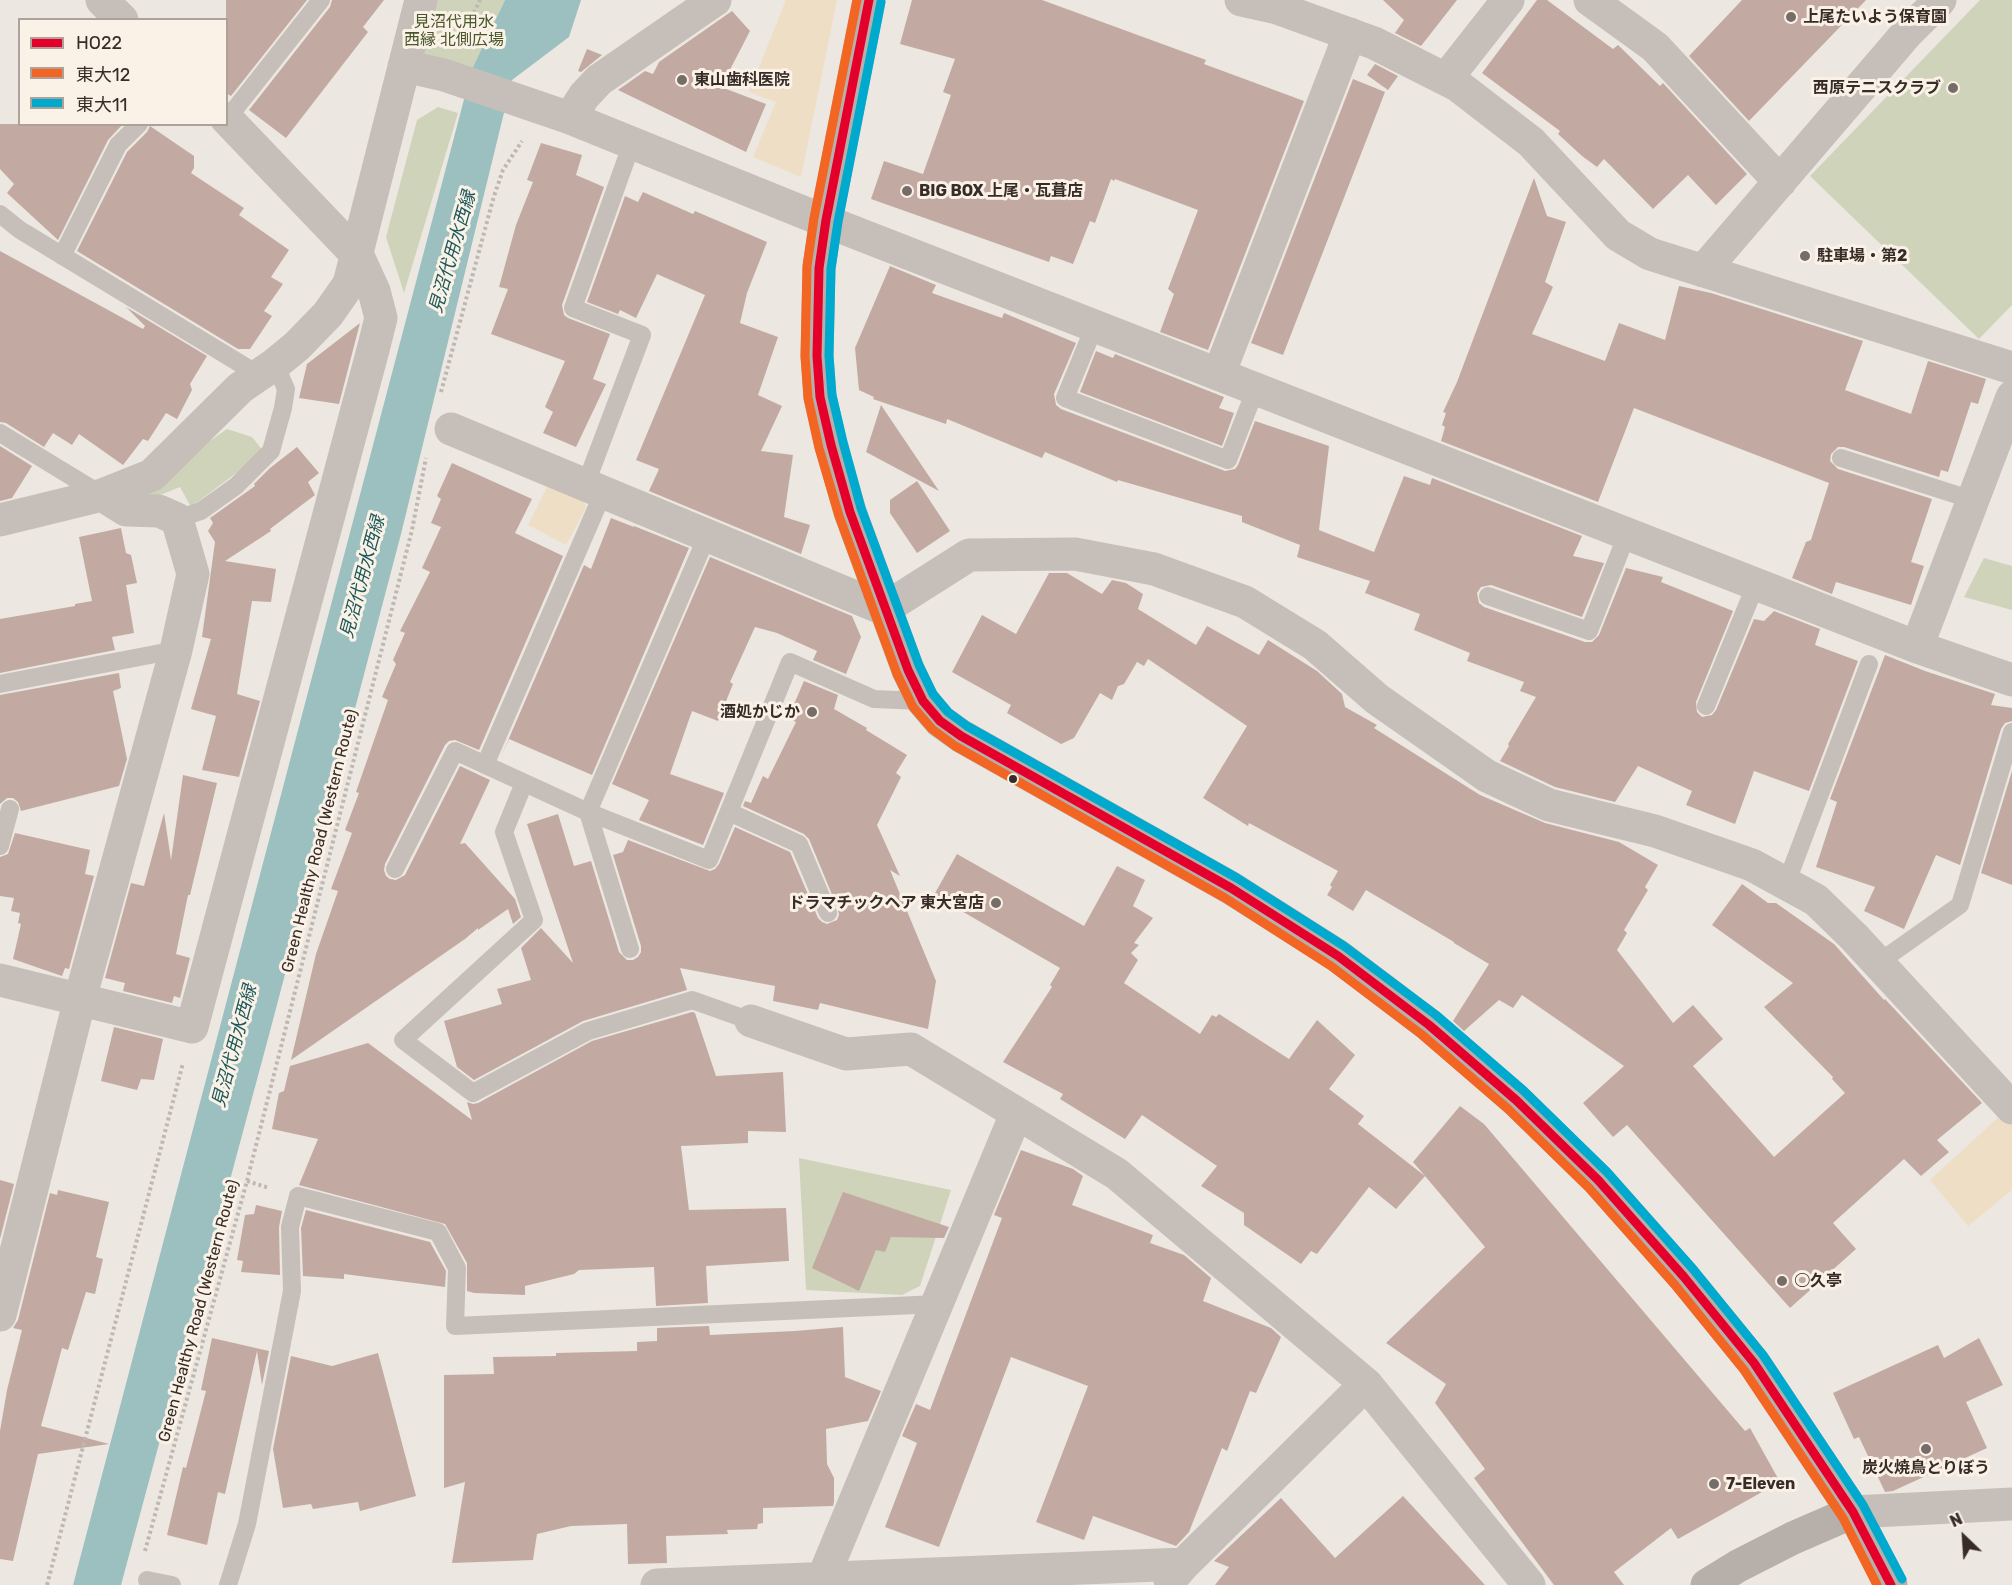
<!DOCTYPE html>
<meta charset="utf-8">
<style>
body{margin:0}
#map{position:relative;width:2012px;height:1585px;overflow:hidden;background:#ede7e1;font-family:Rubik,"Noto Sans JP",sans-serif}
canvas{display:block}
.legend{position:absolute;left:18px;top:18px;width:210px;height:108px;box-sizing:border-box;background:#faf1e7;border:2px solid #aca29a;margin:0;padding:8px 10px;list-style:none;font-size:18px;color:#372c27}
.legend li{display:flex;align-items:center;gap:12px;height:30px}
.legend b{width:30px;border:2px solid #aca29a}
.north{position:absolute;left:1934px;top:1507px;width:60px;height:60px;-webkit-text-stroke:4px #faf1e7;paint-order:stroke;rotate:335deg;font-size:16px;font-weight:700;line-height:24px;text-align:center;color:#372c27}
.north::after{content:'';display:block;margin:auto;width:21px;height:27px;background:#372c27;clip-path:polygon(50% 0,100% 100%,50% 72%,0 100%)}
</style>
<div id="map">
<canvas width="2012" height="1585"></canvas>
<ul class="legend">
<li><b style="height:8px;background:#e4002b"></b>HO22</li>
<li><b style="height:8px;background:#f26522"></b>東大12</li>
<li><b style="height:8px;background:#00a9ce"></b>東大11</li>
</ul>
<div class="north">N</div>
</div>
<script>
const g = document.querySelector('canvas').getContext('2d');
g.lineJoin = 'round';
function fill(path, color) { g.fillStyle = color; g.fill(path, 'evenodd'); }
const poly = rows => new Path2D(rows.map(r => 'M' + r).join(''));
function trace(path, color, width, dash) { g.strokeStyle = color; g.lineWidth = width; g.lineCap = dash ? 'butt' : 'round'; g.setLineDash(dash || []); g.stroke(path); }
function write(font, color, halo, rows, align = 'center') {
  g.font = font + ' Rubik,"Noto Sans JP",sans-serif'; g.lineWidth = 6; g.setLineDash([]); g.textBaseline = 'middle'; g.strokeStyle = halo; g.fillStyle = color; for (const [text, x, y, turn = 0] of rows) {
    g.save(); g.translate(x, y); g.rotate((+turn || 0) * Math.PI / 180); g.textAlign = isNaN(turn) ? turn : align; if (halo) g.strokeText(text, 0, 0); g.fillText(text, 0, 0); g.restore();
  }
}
fill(poly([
 [421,0,505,0,472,69,408,51],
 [1980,0,2012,0,2012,305,1979,339,1810,176],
 [438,107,458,113,404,293,386,237,417,120],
 [227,429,252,437,264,452,191,507,180,487,145,501,138,491],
 [1984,558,2012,566,2012,610,1964,597],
 [799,1158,951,1190,920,1286,902,1295,806,1290]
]), '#cfd3ba');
fill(poly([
 [786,0,837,0,801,177,753,157,776,102,749,92],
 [550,481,582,494,586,508,566,545,528,525],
 [2004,1112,2012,1122,2012,1190,1968,1226,1930,1180]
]), '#eedec6');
fill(poly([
 [505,0,581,0,569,37,512,80,401,534,269,1035,121,1585,73,1585,472,69]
]), '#9cc0bf');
fill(poly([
 [226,0,307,0,231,96,226,93],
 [332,0,384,0,363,27,368,32,286,138,249,110,330,7],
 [912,0,1042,0,1206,60,1204,64,1304,101,1208,350,1160,332,1174,294,1168,289,1198,210,1115,179,1114,181,1111,179,1095,223,1090,221,1073,264,1051,256,1049,262,871,199,884,161,923,174,951,95,943,92,955,59,900,44],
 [1383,0,1457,0,1421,46,1395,33,1404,20],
 [1537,0,1547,0,1613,49,1618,45,1660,86,1663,83,1747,174,1716,205,1688,175,1653,209,1604,159,1597,167,1582,156,1558,134,1560,131,1482,73],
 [1742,0,1866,0,1749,121,1689,56],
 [732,11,750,31,721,87,766,104,746,152,618,90,645,71,653,74,659,62],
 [587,49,602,55,581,72,578,71],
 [1375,64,1398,76,1388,90,1367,75],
 [1353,79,1385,92,1283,355,1251,343],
 [0,124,123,124,108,140,58,240,7,193,14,184,0,169],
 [150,126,194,156,194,168,191,173,244,208,239,215,289,250,271,277,283,284,264,311,272,316,250,349,238,349,77,251,127,152,147,132],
 [541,143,582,155,576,175,604,187,562,305,564,315,568,318,610,334,593,379,606,384,576,447,543,433,553,412,545,407,565,361,491,334,508,289,499,287,516,225,533,182,527,180],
 [1534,178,1547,216,1566,222,1545,282,1553,287,1532,334,1605,361,1619,323,1665,340,1679,286,1711,293,1863,341,1845,390,1911,414,1928,361,1986,379,1978,404,1971,402,1948,472,1941,470,1939,477,1844,447,1838,447,1831,454,1830,461,1838,469,1932,499,1911,562,1924,566,1911,605,1836,582,1832,594,1792,578,1806,542,1811,540,1829,483,1634,408,1598,502,1441,441,1445,427,1442,425,1446,413,1443,412,1457,382],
 [643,192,693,214,695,211,767,242,747,293,740,323,778,337,758,395,782,406,761,451,793,455,784,517,810,525,801,554,649,491,659,469,636,460,705,295,657,274,636,318,620,310,618,314,587,302,625,196,638,202],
 [0,251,143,329,145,326,126,307,207,356,190,384,192,390,177,419,166,413,148,441,143,439,123,465,79,434,72,445,53,433,44,447,6,423,0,422],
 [890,266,936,285,932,293,1002,318,1004,313,1076,343,1054,394,1056,405,1061,409,1225,471,1235,469,1238,465,1255,421,1329,446,1319,530,1374,552,1404,476,1430,485,1432,478,1582,536,1573,556,1604,563,1582,617,1491,585,1481,587,1477,593,1479,603,1484,607,1585,642,1592,642,1599,635,1626,568,1663,577,1661,582,1733,611,1696,702,1697,712,1702,717,1712,715,1716,710,1754,619,1764,621,1774,611,1820,629,1815,645,1858,661,1809,791,1754,771,1735,824,1686,805,1692,791,1638,766,1615,802,1555,787,1500,761,1509,746,1508,744,1536,697,1520,691,1524,682,1467,661,1470,653,1414,630,1420,614,1365,593,1370,581,1297,557,1300,545,1242,522,1242,516,1118,480,1117,482,1045,452,1042,458,947,419,946,424,873,399,874,397,859,390,855,348],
 [360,323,339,404,299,398,307,364],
 [1096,351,1113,358,1115,354,1120,356,1224,397,1219,408,1234,413,1222,446,1080,392],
 [881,405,939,491,866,452],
 [0,446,32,466,12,498,0,501],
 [297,447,319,473,308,482,315,495,270,529,271,531,225,561,276,569,271,602,252,601,237,694,260,701,239,777,202,770,216,716,191,709,211,639,202,637,215,542,208,531,213,523,210,518,255,486,254,484,270,468],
 [452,463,532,499,515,533,563,556,479,750,455,740,449,741,445,745,385,864,384,870,386,876,390,879,396,880,405,875,460,766,490,780,460,844,465,843,515,899,521,917,513,924,508,909,478,930,478,928,465,939,291,1060,316,954,338,891,331,889,352,833,345,830,359,793,356,792,388,700,382,697,396,664,393,660,405,633,400,631,430,572,422,568,441,527,431,523,441,499,437,496],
 [917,481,950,531,917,553,890,513,890,500],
 [611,518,634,527,634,526,689,548,592,775,509,739,500,759,584,565,591,569],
 [121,528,126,553,131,555,137,583,126,585,134,633,112,637,115,650,0,673,0,619,75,606,75,604,92,601,79,537],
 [710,557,852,616,861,637,846,674,813,660,817,651,777,633,755,627,730,682,733,684,718,721,692,711,670,774,724,793,703,845,639,820,649,800,612,784],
 [1049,573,1067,573,1102,594,1112,580,1126,583,1143,594,1138,609,1196,645,1207,626,1259,655,1268,640,1317,671,1342,694,1345,707,1377,725,1374,728,1480,795,1545,823,1619,842,1658,865,1645,887,1648,890,1624,930,1627,933,1617,950,1673,1023,1693,1005,1723,1039,1693,1066,1774,1157,1845,1093,1832,1079,1833,1077,1764,1007,1793,983,1712,925,1742,884,1768,903,1776,903,1834,944,1884,1000,1885,999,1982,1103,1937,1140,1949,1152,1921,1176,1904,1159,1833,1223,1856,1249,1790,1308,1627,1125,1613,1137,1583,1103,1624,1066,1522,995,1513,1008,1499,1000,1464,1031,1453,1021,1489,964,1454,943,1454,942,1366,890,1353,911,1327,895,1332,887,1330,885,1338,871,1249,823,1248,826,1203,798,1247,726,1148,659,1144,666,1137,662,1124,684,1118,686,1112,700,1100,693,1074,738,1061,744,1007,713,1011,705,952,672,982,615,1016,634],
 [1885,655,1925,671,1995,694,1991,705,2012,708,2012,721,2005,723,2001,729,1960,865,1936,855,1904,929,1864,911,1875,887,1816,867,1837,802,1830,799],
 [119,673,121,688,113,691,127,759,119,786,21,811,18,802,13,798,7,798,0,804,0,695],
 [804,681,838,695,834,709,867,728,866,730,907,755,896,773,901,777,877,825,900,876,890,870,936,981,928,1029,820,1003,818,1010,773,1001,775,986,680,968,687,990,583,1021,474,1080,457,1067,444,1021,502,1004,497,989,531,980,521,948,541,928,573,963,527,824,558,814,574,866,591,861,619,952,627,960,633,960,638,957,641,952,641,946,613,855,623,852,628,840,710,871,715,869,719,864,735,827,790,852,818,918,822,922,827,924,837,920,839,915,838,909,809,839,804,834,743,806,745,801,751,803,763,776,768,779,796,722,788,718],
 [2012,771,2012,885,1981,873],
 [183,775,217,783,190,895,188,895,176,954,190,958,180,998,174,996,172,1003,123,991,125,983,105,978,131,883,144,886,164,813,171,860],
 [15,833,90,850,85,874,94,876,69,969,65,968,62,976,13,959,21,924,18,923,20,913,11,911,14,898,0,896,0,857,8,854],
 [957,854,1084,926,1117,866,1145,880,1133,906,1153,918,1134,943,1139,945,1131,953,1138,960,1124,983,1200,1034,1212,1015,1216,1017,1219,1014,1289,1059,1317,1020,1355,1055,1329,1089,1364,1116,1358,1124,1425,1176,1413,1162,1460,1106,1484,1124,1745,1431,1750,1428,1780,1482,1678,1539,1671,1528,1614,1572,1624,1585,1554,1585,1474,1478,1485,1469,1435,1403,1446,1384,1386,1343,1485,1247,1425,1176,1396,1209,1369,1187,1317,1254,1311,1251,1301,1264,1244,1225,1244,1213,1201,1186,1217,1166,1142,1115,1125,1139,1060,1099,1063,1094,1003,1062,1052,987,1050,985,1060,968,934,895],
 [692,1012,695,1013,716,1076,783,1072,786,1132,748,1131,748,1143,681,1146,689,1210,786,1208,789,1261,706,1266,708,1303,656,1306,654,1267,579,1270,574,1274,525,1286,525,1295,474,1293,467,1291,467,1263,445,1224,299,1185,318,1139,272,1129,279,1093,284,1091,290,1066,368,1043,472,1120,467,1102,473,1104,478,1103,592,1041],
 [114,1027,163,1039,154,1080,141,1079,137,1090,101,1081],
 [1021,1150,1073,1169,1083,1176,1072,1205,1153,1235,1150,1243,1184,1255,1211,1278,1203,1301,1271,1328,1281,1337,1256,1393,1250,1391,1227,1451,1222,1448,1189,1532,1176,1546,1093,1516,1084,1540,1036,1522,1088,1386,1011,1357,939,1547,885,1527,917,1443,902,1436,916,1404,930,1410,1002,1218,994,1215],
 [0,1180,14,1184,0,1239],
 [58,1190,109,1202,96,1257,103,1259,95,1294,86,1292,68,1350,62,1348,41,1426,109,1444,38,1454,13,1561,0,1559,0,1431,7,1390,22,1330,13,1328,18,1320,50,1193,57,1195],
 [843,1192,949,1227,944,1238,891,1237,885,1252,876,1250,859,1291,812,1268],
 [256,1205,282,1211,279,1227,280,1275,241,1272,243,1261,237,1260,245,1215,254,1214],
 [306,1210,430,1242,446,1271,445,1287,344,1274,344,1279,303,1276,301,1228],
 [709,1326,710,1335,795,1331,843,1327,845,1377,881,1391,868,1421,826,1429,827,1464,834,1478,834,1502,833,1506,763,1508,763,1523,758,1524,757,1529,727,1530,728,1534,666,1536,667,1563,628,1564,627,1524,571,1526,537,1534,533,1560,452,1563,465,1482,444,1488,444,1375,494,1374,493,1357,556,1356,556,1353,637,1351,637,1342,657,1341,657,1328],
 [212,1338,269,1351,262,1385,257,1351,225,1494,218,1492,207,1545,167,1535,183,1467,186,1468,206,1391,201,1390],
 [1979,1338,2003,1385,1966,1402,1987,1448,1893,1491,1885,1492,1859,1437,1854,1439,1833,1393,1938,1345,1944,1358],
 [378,1353,416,1496,360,1511,358,1502,313,1509,311,1504,283,1508,273,1449,291,1356,332,1366],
 [1403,1496,1485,1585,1215,1585,1229,1567,1214,1561,1281,1498,1335,1558]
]), '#c2aaa2');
trace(poly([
 [461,40,480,0],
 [441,392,494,196,503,170,522,141],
 [247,1181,269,1188],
 [145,1551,247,1181,412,530,426,458],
 [47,1585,183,1063]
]), '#bfb7b2', 4, [3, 3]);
trace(poly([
 [227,119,321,0],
 [0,214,20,230,259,375],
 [62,256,118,145,139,124],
 [1095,325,1065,398,1228,460,1256,388],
 [0,433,102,495],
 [1841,458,1973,500],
 [585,486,642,335,573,308,632,143],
 [177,519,201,511,236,486,271,451,283,408,286,389,275,364],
 [1488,596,1589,631,1627,534],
 [0,684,176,650],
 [1706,706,1756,584],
 [485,765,603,493],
 [524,783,504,832,534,920,403,1040,473,1093,588,1031,692,1000,751,1021],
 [729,812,799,844,828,913],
 [0,846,10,809],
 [395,869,455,751,588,812,709,860,790,662,874,699,923,701],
 [1786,884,1869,664],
 [630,949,588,812,707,536],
 [1878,963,1960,905,2012,732],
 [147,1580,172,1585],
 [228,1585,247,1524,292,1291,290,1227,298,1196,438,1232,457,1268,455,1326,938,1304]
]), '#c6bfb9', 18);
trace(poly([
 [102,0,122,20],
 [1241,0,1277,8,1374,43,1457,85,1531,142,1618,235,1650,254,2012,368],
 [1590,0,1655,47,1780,182],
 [404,66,444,75,570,118,805,213,1917,647,2012,680],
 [1446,79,1508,0],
 [570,118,584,96,599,80,715,0],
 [1703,271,1907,33,1940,0],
 [1219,374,1350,34],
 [451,429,884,609,969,555,1075,554,1154,569,1245,602,1315,645,1377,699,1487,776,1549,805,1655,831,1752,865,1816,900,1854,937,2012,1108],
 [0,520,102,495,152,475,240,388,275,364,297,346,328,314,349,284,421,0],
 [1917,647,2012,397],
 [0,980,192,1027,374,346,381,318,374,291,358,256,226,118],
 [751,1021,846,1054,911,1049,1117,1174,1366,1384,1529,1585],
 [0,1315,80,999,176,650,193,574,177,519,159,511,126,510,102,495],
 [1853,1512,2012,1504],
 [823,1578,1016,1114],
 [1170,1580,1184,1564,1366,1384],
 [657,1585,1184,1564]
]), '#c6bfb9', 33);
trace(poly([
 [869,0,826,220,819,268,817,356,820,397,831,445,850,512,908,670,923,701,940,721,961,736,1231,888,1338,956,1429,1025,1516,1100,1598,1180,1684,1277,1754,1363,1853,1512,1891,1585],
 [1707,1585,1738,1566,1793,1538,1853,1512]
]), '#b7afaa', 33);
trace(poly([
 [869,0,826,220,819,268,817,356,820,397,831,445,850,512,908,670,923,701,940,721,961,736,1231,888,1338,956,1429,1025,1516,1100,1598,1180,1684,1277,1754,1363,1853,1512,1891,1585]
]), '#e4002b', 9);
trace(poly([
 [857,0,814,218,807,266,805,356,808,398,819,448,839,516,897,674,913,707,932,729,955,746,1225,898,1331,966,1421,1034,1508,1109,1589,1188,1675,1285,1744,1370,1843,1518,1877,1585]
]), '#f26522', 9);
trace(poly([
 [881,2,838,222,831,269,829,356,832,395,843,442,861,508,919,665,933,694,948,712,967,726,1237,878,1344,946,1436,1015,1524,1091,1607,1172,1693,1269,1763,1355,1863,1505,1902,1579]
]), '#00a9ce', 9);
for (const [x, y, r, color] of [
 [1791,17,6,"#776d68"],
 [682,80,6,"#776d68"],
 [1953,88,6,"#776d68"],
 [907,191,6,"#776d68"],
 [1805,256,6,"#776d68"],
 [812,712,6,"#776d68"],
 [1013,779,5,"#372c27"],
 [996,903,6,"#776d68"],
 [1782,1281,6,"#776d68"],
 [1926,1449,6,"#776d68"],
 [1714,1484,6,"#776d68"]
]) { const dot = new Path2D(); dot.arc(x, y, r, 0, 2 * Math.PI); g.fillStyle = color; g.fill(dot); trace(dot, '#faf1e7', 2); }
write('bold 16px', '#372c27', '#faf1e7', [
 ["上尾たいよう保育園",1803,17],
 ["東山歯科医院",694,80],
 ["西原テニスクラブ",1941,88,"right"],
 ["BIG BOX 上尾・瓦葺店",919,191],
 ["駐車場・第2",1817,256],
 ["酒処かじか",800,712,"right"],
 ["ドラマチックヘア 東大宮店",984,903,"right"],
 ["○久亭",1794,1281],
 ["炭火焼鳥とりぼう",1926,1468,"center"],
 ["7-Eleven",1726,1484]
], 'left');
write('16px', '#48562a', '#faf1e7', [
 ["見沼代用水",454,22],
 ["西縁 北側広場",454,40]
]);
write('16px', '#372c27', '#faf1e7', [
 ["Green Healthy Road (Western Route)",320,841,-76],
 ["Green Healthy Road (Western Route)",199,1311,-75]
]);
write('italic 18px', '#1c585a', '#faf1e7', [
 ["見沼代用水西縁",453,252,-74],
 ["見沼代用水西緑",363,577,-75],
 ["見沼代用水西緑",235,1046,-75]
]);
</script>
